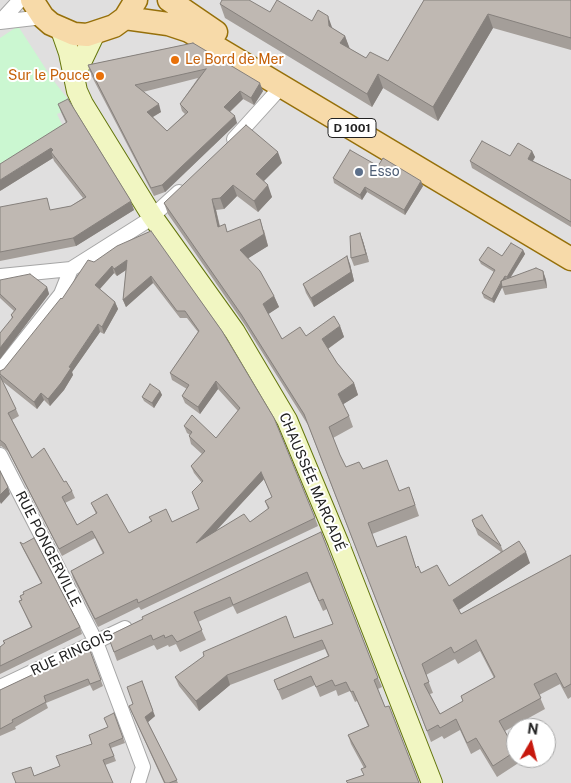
<!DOCTYPE html>
<meta charset="utf-8">
<style>
body{margin:0}
#map{position:relative;width:571px;height:783px;overflow:hidden;background:#f1efe9;font-family:"Public Sans",sans-serif}
canvas{display:block}
.north{position:absolute;left:506px;top:718px;width:50px;height:50px;box-sizing:border-box;background:#fff;border:1px solid #a7a7a7;border-radius:50%;rotate:8deg;font-size:14px;font-weight:700;line-height:20px;text-align:center;color:#222}
.north::after{content:'';display:block;margin:auto;width:18px;height:22px;background:#c7180d;clip-path:polygon(50% 0,100% 100%,50% 72%,0 100%)}
</style>
<div id="map">
<canvas width="571" height="783"></canvas>
<div class="north">N</div>
</div>
<script>
const g = document.querySelector('canvas').getContext('2d');
g.lineJoin = 'round';
function fill(path, color) { g.fillStyle = color; g.fill(path, 'evenodd'); }
const poly = rows => new Path2D(rows.map(r => 'M' + r).join(''));
function trace(path, color, width, dash) { g.strokeStyle = color; g.lineWidth = width; g.lineCap = dash ? 'butt' : 'round'; g.setLineDash(dash || []); g.stroke(path); }
function write(font, color, halo, rows, align = 'center') {
  g.font = font + ' "Public Sans",sans-serif'; g.lineWidth = 4; g.setLineDash([]); g.textBaseline = 'middle'; g.strokeStyle = halo; g.fillStyle = color; for (const [text, x, y, turn = 0] of rows) {
    g.save(); g.translate(x, y); g.rotate((+turn || 0) * Math.PI / 180); g.textAlign = isNaN(turn) ? turn : align; if (halo) g.strokeText(text, 0, 0); g.fillText(text, 0, 0); g.restore();
  }
}
fill(poly([
 [0,0,571,0,571,783,0,783],
 [516,728,546,728,546,758,516,758]
]), '#e0dfdf');
fill(poly([
 [18,26,53,80,74,107,57,114,66,133,0,175,0,38]
]), '#cbf7d1');
const street = poly([
 [0,22,43,17],
 [0,22,20,0],
 [234,139,282,86],
 [0,276,71,269,147,221,179,192],
 [0,371,61,294,71,269],
 [0,455,96,642,143,767,138,783],
 [0,687,125,628]
]);
const secondary = poly([
 [61,30,69,53,77,91,83,104,152,216,235,332,287,420,338,542,432,783],
 [75,75,95,33]
]);
const primary = poly([
 [32,0,43,17,51,24,74,34,87,35,114,26,125,18,136,0],
 [169,0,216,32],
 [125,18,168,24,189,31,571,259]
]);
trace(street, '#a6a6a6', 16);
trace(secondary, '#64760c', 22);
trace(primary, '#96700a', 25);
trace(street, '#fff', 14);
trace(secondary, '#f1f6c2', 20);
trace(primary, '#f7daa9', 22);
fill(poly([
 [424,0,571,0,571,50,493,28,438,121,383,88,372,107,225,18,220,4,270,12,332,28,345,36,349,48,366,58,388,61],
 [193,43,263,91,254,105,243,99,230,112,237,123,165,192,154,196,90,73,88,65],
 [198,78,180,104,182,111,185,114,167,131,153,117,161,112,143,92],
 [58,104,134,210,76,246,0,261,0,207,51,210,71,206,83,198,54,161,53,158,0,191,66,123,61,112],
 [532,151,535,157,533,161,571,180,571,227,472,168,470,161,510,156],
 [282,163,263,181,272,197,258,212,237,196,224,209,216,210,220,226,228,232,264,230,268,246,248,258,274,296,279,307,268,314,282,339,306,336,340,326,344,337,328,349,337,363,354,383,358,395,343,404,349,416,353,427,333,438,340,455,346,467,363,469,399,491,413,498,419,516,372,534,377,547,406,536,416,567,421,573,449,586,501,552,478,535,472,520,501,546,503,551,530,563,459,610,461,614,571,555,571,697,568,699,560,684,539,695,545,709,505,731,516,750,516,758,519,758,520,762,497,777,480,749,471,754,460,730,444,739,442,736,431,742,308,425,245,325,168,214,164,203],
 [480,651,494,678,461,696,463,702,440,714,430,694,433,693,426,675,455,659,458,664],
 [378,166,423,186,405,215,367,192,362,200,334,183,333,178],
 [151,231,315,518,318,526,141,610,139,607,98,627,73,578,71,571,103,554,95,538,62,556,8,451,1,446,0,447,0,371,4,369,94,262],
 [126,270,123,300,126,307,153,283,180,318,187,318,198,332,170,373,172,380,187,389,182,396,185,403,200,414,218,389,238,411,216,438,184,426,187,433,190,435,189,436,191,444,202,454,191,466,194,473,202,483,199,509,172,522,149,517,151,521,129,533,91,503,96,514,77,525,65,503,75,498,72,491,64,482,32,458,12,420,19,416,16,409,2,381,37,409,44,400,50,406,64,390,73,375,72,372,100,332,104,334,118,309,115,302,100,289,114,273,117,276],
 [264,479,272,497,265,501,268,509,250,522,216,531],
 [360,233,363,241,369,262,354,266,351,258],
 [523,250,525,254,511,277,543,271,546,280,547,288,505,295,502,287,494,303,484,298,482,293,494,272,481,264,479,260,502,256],
 [350,264,354,281,314,307,306,293,303,284],
 [0,280,47,287,49,294,0,359,0,333,12,319,11,315,14,311,0,298],
 [160,391,162,395,154,408,144,401,142,397],
 [321,532,378,678,382,687,378,689,385,707,419,783,347,783,346,781,364,775,364,768,351,744,348,735,368,726,357,701,355,702,350,691,338,696,336,690,320,697,315,685,282,700,274,680,328,656,325,649,230,685,199,711,179,686,175,677,294,638,333,624,327,609,323,611,310,582,237,614,233,606,198,622,206,640,180,652,176,644,169,647,168,645,157,650,154,645,117,661,108,636],
 [20,542,80,627,82,634,0,674,0,647,4,644,3,641,31,627,19,601,21,600,20,596,41,583,23,549],
 [89,648,103,686,93,691,90,685,46,703,48,708,15,727,16,729,0,736,0,690],
 [133,704,155,716,148,722,178,783,164,783,131,711,129,706],
 [114,713,125,743,111,748,116,761,105,765,34,776,60,766,92,744,108,727]
]), '#a49e99');
fill(poly([
 [488,14,493,28,438,121,433,107],
 [328,16,333,30,329,26],
 [345,36,350,49,340,43],
 [378,74,383,88,372,107,367,94],
 [260,83,263,91,254,105,251,98],
 [240,91,243,99,227,114,224,107],
 [159,104,161,112,149,119,147,112],
 [235,116,237,123,165,192,162,185],
 [51,148,55,157,51,152,53,158,0,191,0,180],
 [532,151,535,157,530,165,528,159],
 [278,152,282,163,260,185,256,174],
 [421,181,423,186,405,215,404,210],
 [233,185,237,196,224,209,220,198],
 [268,185,272,197,258,212,254,201],
 [365,187,367,192,362,200,360,195],
 [212,199,216,210,222,238,218,227],
 [131,201,134,210,76,246,73,238],
 [260,219,268,246,244,261,240,250],
 [360,233,363,241,369,262,366,254],
 [523,250,525,254,508,281,507,277],
 [347,256,350,264,354,281,314,307,311,298],
 [127,260,129,268,117,276,114,269],
 [112,266,114,273,97,292,95,285],
 [543,271,546,280,547,288,544,280],
 [151,276,153,283,126,307,123,300],
 [505,276,506,280,494,303,492,299],
 [47,287,49,294,0,359,0,348],
 [274,296,279,307,267,315,263,304],
 [115,302,118,309,104,334,102,327],
 [98,324,100,332,72,372,73,375,64,390,50,406,48,399],
 [340,326,344,337,326,350,322,339],
 [216,381,218,389,200,414,198,407],
 [354,383,358,395,342,405,338,394],
 [160,391,162,395,154,408,152,403],
 [41,393,44,400,37,409,34,402],
 [261,472,264,479,198,550,196,543],
 [8,487,10,494,1,504,0,502,0,495],
 [526,552,530,563,457,611,453,600],
 [227,675,230,685,199,711,196,701],
 [142,681,155,716,147,723,145,717]
]), '#86817d');
const building = poly([
 [222,0,249,0,270,12,277,0,312,21,318,10,328,16,329,26,345,36,340,43,366,58,370,52,388,61,424,0,571,0,571,38,488,14,433,107,378,74,367,94,220,4,222,0],
 [193,43,260,83,251,98,240,91,224,107,235,116,162,185,151,188,88,65,193,43],
 [206,69,180,104,188,112,167,131,147,112,159,104,135,85,206,69],
 [68,99,131,201,73,238,0,252,0,207,47,198,50,210,71,206,86,197,51,152,53,150,51,148,0,180,0,164,67,122,58,104,68,99],
 [246,125,278,152,256,174,268,185,254,201,233,185,220,198,212,199,218,227,225,224,227,232,260,219,264,234,240,250,260,271,274,296,263,304,282,339,300,327,306,336,334,316,340,326,322,339,337,363,354,383,338,394,349,416,329,427,340,455,346,467,359,462,363,469,387,460,399,491,409,487,415,505,368,523,377,547,406,536,416,568,418,566,421,573,437,565,449,586,519,541,526,552,453,600,461,614,571,555,571,684,564,688,556,673,534,684,541,698,499,721,516,751,493,766,476,738,467,743,456,719,440,728,438,725,427,731,304,414,241,314,164,203,246,125],
 [476,640,495,677,461,696,463,701,440,714,424,684,429,682,422,664,451,647,454,653,476,640],
 [482,141,510,156,518,143,532,151,528,159,571,180,571,222,470,161,482,141],
 [350,150,378,166,383,158,421,181,404,210,365,187,360,195,333,178,350,150],
 [151,231,222,331,274,418,315,518,138,603,137,599,95,619,71,571,104,553,92,531,59,549,5,444,0,440,0,376,16,409,8,413,32,458,44,448,64,482,66,481,72,491,62,497,77,525,97,513,91,503,107,494,129,533,152,521,149,517,166,509,172,522,199,509,192,492,203,481,191,466,205,451,189,436,192,432,184,426,192,415,216,438,240,408,216,381,198,407,182,396,189,385,170,373,199,331,185,311,177,311,151,276,123,300,127,260,114,269,112,266,95,285,115,302,102,327,98,324,69,367,71,368,61,383,48,399,41,393,34,402,0,374,0,371,4,369,61,298,62,299,88,260,94,262,117,246,151,231],
 [261,472,272,497,265,501,269,508,250,522,244,514,196,543,261,472],
 [360,233,366,254,351,258,350,236,360,233],
 [511,243,523,250,507,277,505,276,502,281,501,281,501,282,492,299,482,293,495,270,479,260,488,247,502,256,511,243],
 [347,256,351,272,311,298,303,284,347,256],
 [536,268,543,271,544,280,502,287,501,281,536,268],
 [30,274,47,287,0,348,0,333,13,317,11,315,16,309,0,294,0,280,30,274],
 [150,384,160,391,152,403,142,397,150,384],
 [0,471,8,487,0,495,0,471],
 [482,515,501,546,475,527,472,520,482,515],
 [321,532,378,678,374,680,385,707,389,706,419,783,348,783,346,781,364,775,361,769,366,767,348,735,369,726,353,691,351,692,346,682,335,686,332,680,316,687,311,676,278,690,274,680,329,656,322,640,227,675,196,701,175,677,204,656,203,652,286,616,294,638,333,624,323,599,319,601,307,572,233,605,230,597,194,612,202,630,177,642,172,635,165,638,164,635,153,640,151,635,114,652,108,636,143,619,142,617,321,532],
 [34,538,80,627,0,666,0,647,5,643,3,641,32,627,19,601,22,600,20,596,24,594,23,592,42,583,20,542,23,544,34,538],
 [89,648,101,680,90,684,88,679,44,696,46,702,12,720,13,722,0,729,0,690,89,648],
 [142,681,153,711,145,717,177,780,169,783,165,783,129,706,133,704,127,687,142,681],
 [114,713,123,738,109,744,114,756,103,760,113,783,15,783,16,783,12,773,31,767,34,776,60,766,56,756,92,744,89,735,108,727,104,718,114,713]
]);
fill(building, '#bfb8b2');
trace(building, '#86817d', 1);
for (const [x, y, r, color] of [
 [175,60,5,"#e8710a"],
 [100,76,5,"#e8710a"],
 [359,172,5,"#5c6f8a"]
]) { const dot = new Path2D(); dot.arc(x, y, r, 0, 2 * Math.PI); g.fillStyle = color; g.fill(dot); trace(dot, '#fff', 2); }
for (const [x, y, w] of [
 [352,128,48]
]) { const box = new Path2D(); box.roundRect(x - w / 2, y - 9.5, w, 19, 4); g.fillStyle = '#fff'; g.fill(box); trace(box, '#222', 1); }
write('bold 12px', '#222', null, [
 ["D 1001",352,128]
]);
write('14px', '#c56008', '#fff', [
 ["Le Bord de Mer",185,60],
 ["Sur le Pouce",90,76,"right"]
], 'left');
write('14px', '#4e5e75', '#fff', [
 ["Esso",369,172]
], 'left');
write('14px', '#222', '#fff', [
 ["CHAUSSÉE MARCADÉ",312,482,67],
 ["RUE PONGERVILLE",48,549,63],
 ["RUE RINGOIS",72,653,-25]
]);
</script>
